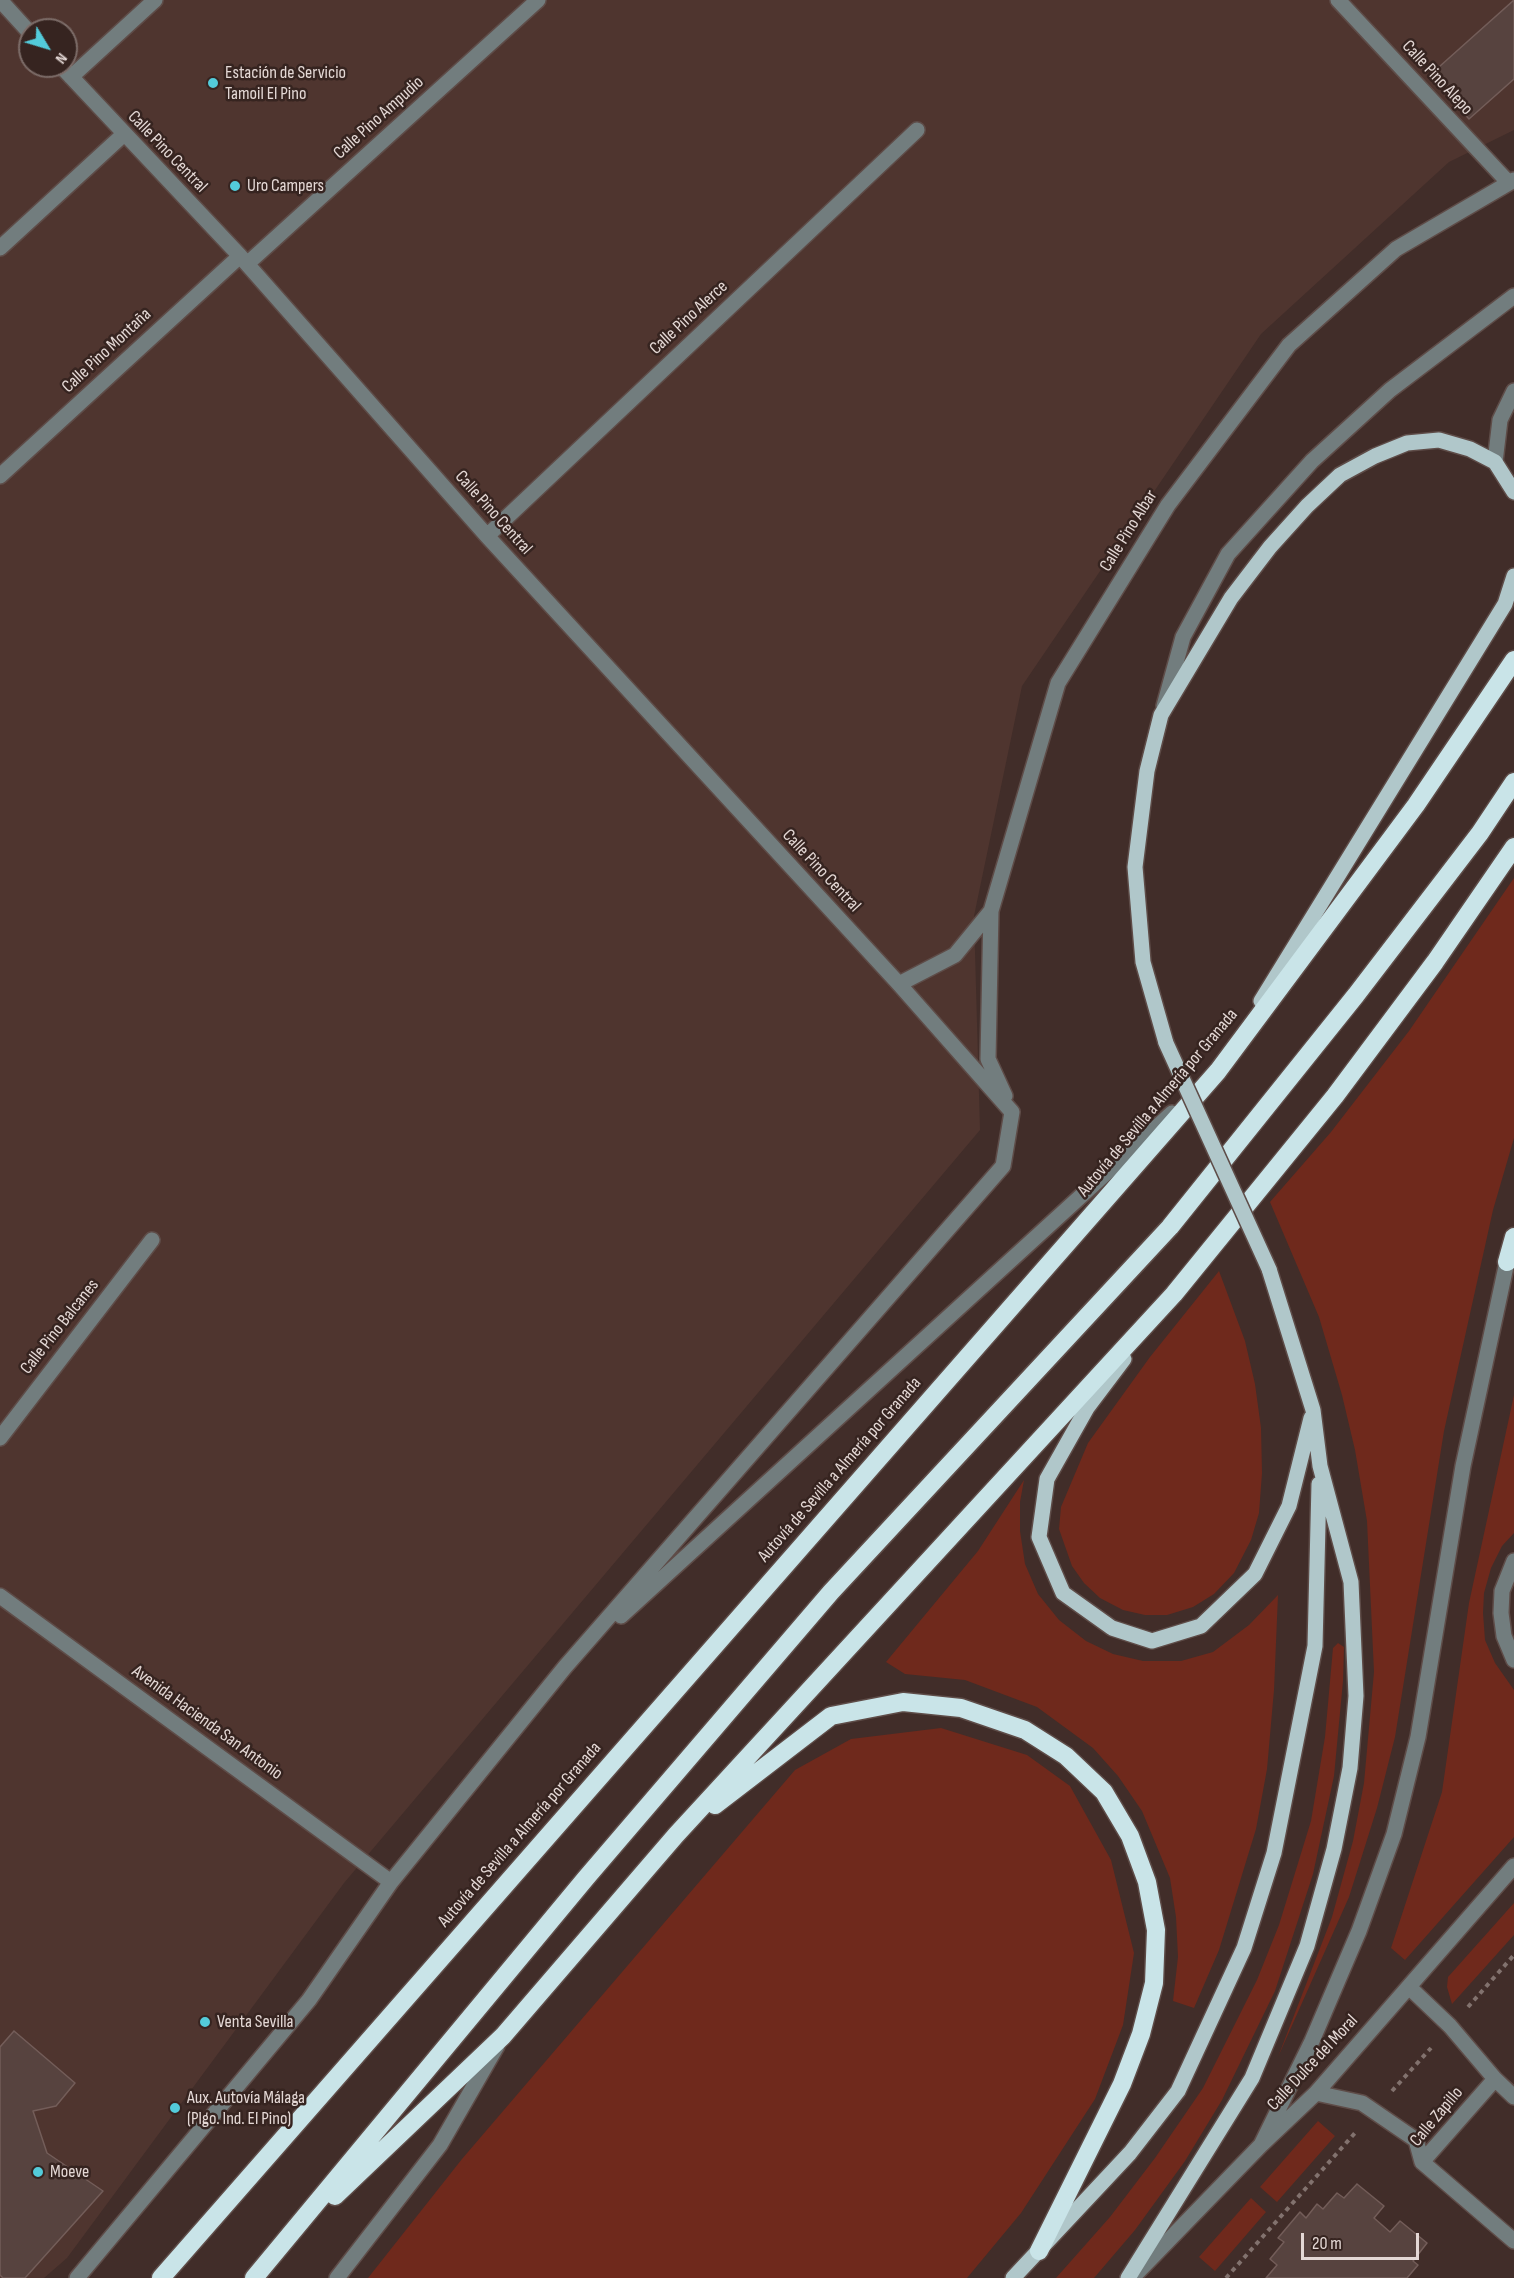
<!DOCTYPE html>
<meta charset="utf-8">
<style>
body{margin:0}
#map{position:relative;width:1514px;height:2278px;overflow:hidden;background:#412d29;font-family:"Sofia Sans Condensed",sans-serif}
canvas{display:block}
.north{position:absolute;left:18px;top:18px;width:60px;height:60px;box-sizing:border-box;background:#362420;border:2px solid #7c6c68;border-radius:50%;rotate:128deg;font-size:16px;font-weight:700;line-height:24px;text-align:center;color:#e4d8d5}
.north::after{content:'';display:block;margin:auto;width:21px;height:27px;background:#53cbda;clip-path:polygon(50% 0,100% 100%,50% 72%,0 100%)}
.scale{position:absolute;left:1301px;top:2233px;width:118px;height:27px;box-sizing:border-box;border:3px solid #e4d8d5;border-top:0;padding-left:8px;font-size:18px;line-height:21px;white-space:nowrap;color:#e4d8d5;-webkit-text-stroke:4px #362420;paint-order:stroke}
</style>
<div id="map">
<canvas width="1514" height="2278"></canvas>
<div class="north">N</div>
<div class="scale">20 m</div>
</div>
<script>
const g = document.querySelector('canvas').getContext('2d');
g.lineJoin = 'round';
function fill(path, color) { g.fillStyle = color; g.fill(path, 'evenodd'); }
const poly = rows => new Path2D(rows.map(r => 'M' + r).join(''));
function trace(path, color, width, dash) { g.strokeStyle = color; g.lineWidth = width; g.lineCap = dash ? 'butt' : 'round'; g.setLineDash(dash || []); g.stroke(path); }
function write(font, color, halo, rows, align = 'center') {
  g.font = font + ' "Sofia Sans Condensed",sans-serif'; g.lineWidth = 5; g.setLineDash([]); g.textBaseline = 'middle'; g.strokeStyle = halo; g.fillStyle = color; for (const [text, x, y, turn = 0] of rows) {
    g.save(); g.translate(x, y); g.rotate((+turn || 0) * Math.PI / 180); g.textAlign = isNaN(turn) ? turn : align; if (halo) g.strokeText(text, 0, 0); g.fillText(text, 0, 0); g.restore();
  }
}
fill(poly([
 [0,0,1514,0,1514,130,1449,162,1261,334,1022,686,974,916,980,1130,344,1883,67,2258,44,2278,0,2278],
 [30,30,66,30,66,66,30,66]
]), '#4f352f');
fill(poly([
 [1514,878,1514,1138,1493,1210,1444,1431,1395,1737,1377,1808,1349,1897,1278,2057,1332,1917,1353,1841,1364,1783,1374,1672,1367,1521,1355,1450,1342,1395,1319,1317,1270,1202,1331,1132,1409,1031],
 [1219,1271,1245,1341,1255,1384,1261,1428,1262,1473,1259,1513,1251,1540,1234,1573,1214,1594,1193,1607,1167,1615,1145,1615,1123,1610,1100,1598,1084,1583,1072,1566,1059,1529,1061,1507,1088,1443,1150,1357],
 [1514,1395,1514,1533,1502,1546,1491,1568,1484,1593,1483,1613,1485,1640,1495,1663,1514,1690,1514,1837,1405,1960,1391,1948,1442,1792,1469,1603],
 [1024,1480,1020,1502,1020,1531,1025,1564,1038,1594,1059,1620,1086,1641,1113,1654,1143,1661,1181,1661,1213,1652,1249,1625,1278,1595,1274,1690,1267,1769,1256,1829,1219,1950,1194,2008,1173,2001,1178,1957,1176,1917,1170,1878,1142,1811,1118,1776,1093,1748,1037,1707,965,1680,905,1674,886,1662,978,1551],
 [1338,1643,1344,1647,1343,1681,1334,1776,1313,1874,1275,1991,1222,2100,1185,2161,1135,2230,1094,2278,1056,2278,1110,2217,1155,2158,1203,2088,1257,1980,1279,1925,1311,1821,1325,1737,1333,1648],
 [941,1728,1027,1755,1070,1786,1111,1860,1134,1953,1123,2025,1095,2099,1021,2213,967,2278,368,2278,462,2159,795,1770,851,1739],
 [1514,1903,1514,1935,1452,2004,1447,1987,1448,1977],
 [1318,2121,1335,2136,1277,2202,1260,2187],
 [1251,2198,1266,2212,1215,2271,1199,2257]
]), '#6f291c');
const building = poly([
 [1514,0,1514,79,1469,119,1430,75,1514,0],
 [14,2031,75,2083,56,2106,33,2111,47,2153,103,2191,25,2278,3,2278,0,2275,0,2047,14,2031],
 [1357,2184,1384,2206,1374,2218,1390,2232,1400,2221,1427,2243,1413,2261,1418,2265,1407,2278,1266,2278,1277,2265,1270,2259,1284,2242,1278,2238,1300,2212,1306,2218,1317,2204,1323,2209,1337,2193,1344,2198,1357,2184]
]);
fill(building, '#57433f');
trace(building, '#735d59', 1.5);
const minor = poly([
 [0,0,30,33],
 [1338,0,1508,182],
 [61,66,240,256,487,536,899,984,1012,1112,1003,1166,565,1667,391,1882,309,2000,77,2278],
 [71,77,155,0],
 [0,248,124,134],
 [247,264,538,0],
 [1495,462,1500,420,1514,391],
 [0,476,240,256],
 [487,536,917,130],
 [1164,706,1183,637,1228,554,1312,461,1390,390,1514,296],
 [991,911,988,1059,1005,1096],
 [899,984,955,955,991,911,1058,683,1168,505,1289,345,1396,249,1514,180],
 [0,1438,152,1240],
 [1514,1561,1502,1591,1501,1613,1504,1636,1514,1660],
 [0,1596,391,1882],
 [621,1616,1172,1113],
 [1409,1987,1450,2026,1495,2079],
 [1316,2093,1362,2103,1416,2140,1422,2162],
 [1261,2145,1312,2041,1359,1931,1394,1834,1418,1737,1463,1466,1507,1262],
 [1422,2162,1495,2079,1514,2097],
 [1422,2162,1514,2241],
 [337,2278,440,2145,497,2046],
 [1132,2278,1261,2145,1316,2093,1514,1866]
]);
const major = poly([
 [1261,1001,1505,604,1514,576],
 [1166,1043,1143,962,1135,867,1147,771,1161,715,1231,598,1270,547,1307,506,1340,475,1375,456,1407,443,1439,440,1470,449,1495,462,1514,492],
 [1124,1359,1087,1408,1047,1479,1039,1537,1063,1593,1112,1628,1152,1641,1201,1626,1255,1574,1289,1506,1311,1418],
 [1013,2278,1130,2153,1178,2091,1244,1948,1274,1853,1315,1646,1319,1484],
 [1128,2278,1252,2078,1307,1946,1334,1849,1350,1768,1356,1696,1351,1582,1320,1466,1313,1410,1269,1269]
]);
const highway = poly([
 [1507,1262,1514,1237],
 [715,1805,831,1716,903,1702,961,1708,1025,1730,1066,1756,1104,1792,1130,1836,1147,1882,1156,1930,1154,1983,1141,2034,1122,2084,1039,2251],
 [335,2196,503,2036,676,1835,1174,1294,1335,1096,1435,962,1514,847],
 [161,2278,1218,1071,1416,805,1514,660],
 [254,2278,586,1878,831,1592,1170,1227,1356,995,1480,833,1514,782]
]);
trace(minor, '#5e4c48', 18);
trace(major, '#5e4c48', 18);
trace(highway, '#5e4c48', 21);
trace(poly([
 [1468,2007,1514,1955],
 [1392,2091,1431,2048],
 [1226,2278,1355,2133]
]), '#82726e', 4, [4.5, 4.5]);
trace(minor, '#727d7e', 15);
trace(major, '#b0c7ca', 15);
trace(highway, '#c9e4e8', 18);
const majorBridge = poly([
 [1166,1043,1269,1269]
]);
trace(majorBridge, '#5e4c48', 18, []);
trace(majorBridge, '#b0c7ca', 15);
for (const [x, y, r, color] of [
 [213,83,6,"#53cbda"],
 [235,186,6,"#53cbda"],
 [205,2022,6,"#53cbda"],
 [175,2108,6,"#53cbda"],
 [38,2172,6,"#53cbda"]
]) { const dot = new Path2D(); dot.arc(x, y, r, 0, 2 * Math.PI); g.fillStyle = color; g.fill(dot); trace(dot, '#362420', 2); }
write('18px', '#e4d8d5', '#362420', [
 ["Estación de Servicio",225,73],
 ["Tamoil El Pino",225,94],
 ["Uro Campers",247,186],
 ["Venta Sevilla",217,2022],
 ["Aux. Autovía Málaga",187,2098],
 ["(Plgo. Ind. El Pino)",187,2119],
 ["Moeve",50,2172]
], 'left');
write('18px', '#e4d8d5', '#362420', [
 ["Calle Pino Alepo",1437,78,47],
 ["Calle Pino Ampudio",379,118,-42],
 ["Calle Pino Central",167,152,46],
 ["Calle Pino Alerce",689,318,-43],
 ["Calle Pino Montaña",107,351,-43],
 ["Calle Pino Central",493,513,48],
 ["Calle Pino Albar",1129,531,-58],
 ["Calle Pino Central",821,871,47],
 ["Autovía de Sevilla a Almería por Granada",1158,1103,-50],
 ["Calle Pino Balcanes",60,1327,-52],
 ["Autovía de Sevilla a Almería por Granada",840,1470,-49],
 ["Avenida Hacienda San Antonio",207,1723,36],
 ["Autovía de Sevilla a Almería por Granada",520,1835,-49],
 ["Calle Dulce del Moral",1313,2063,-47],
 ["Calle Zapillo",1437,2117,-50]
]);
</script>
